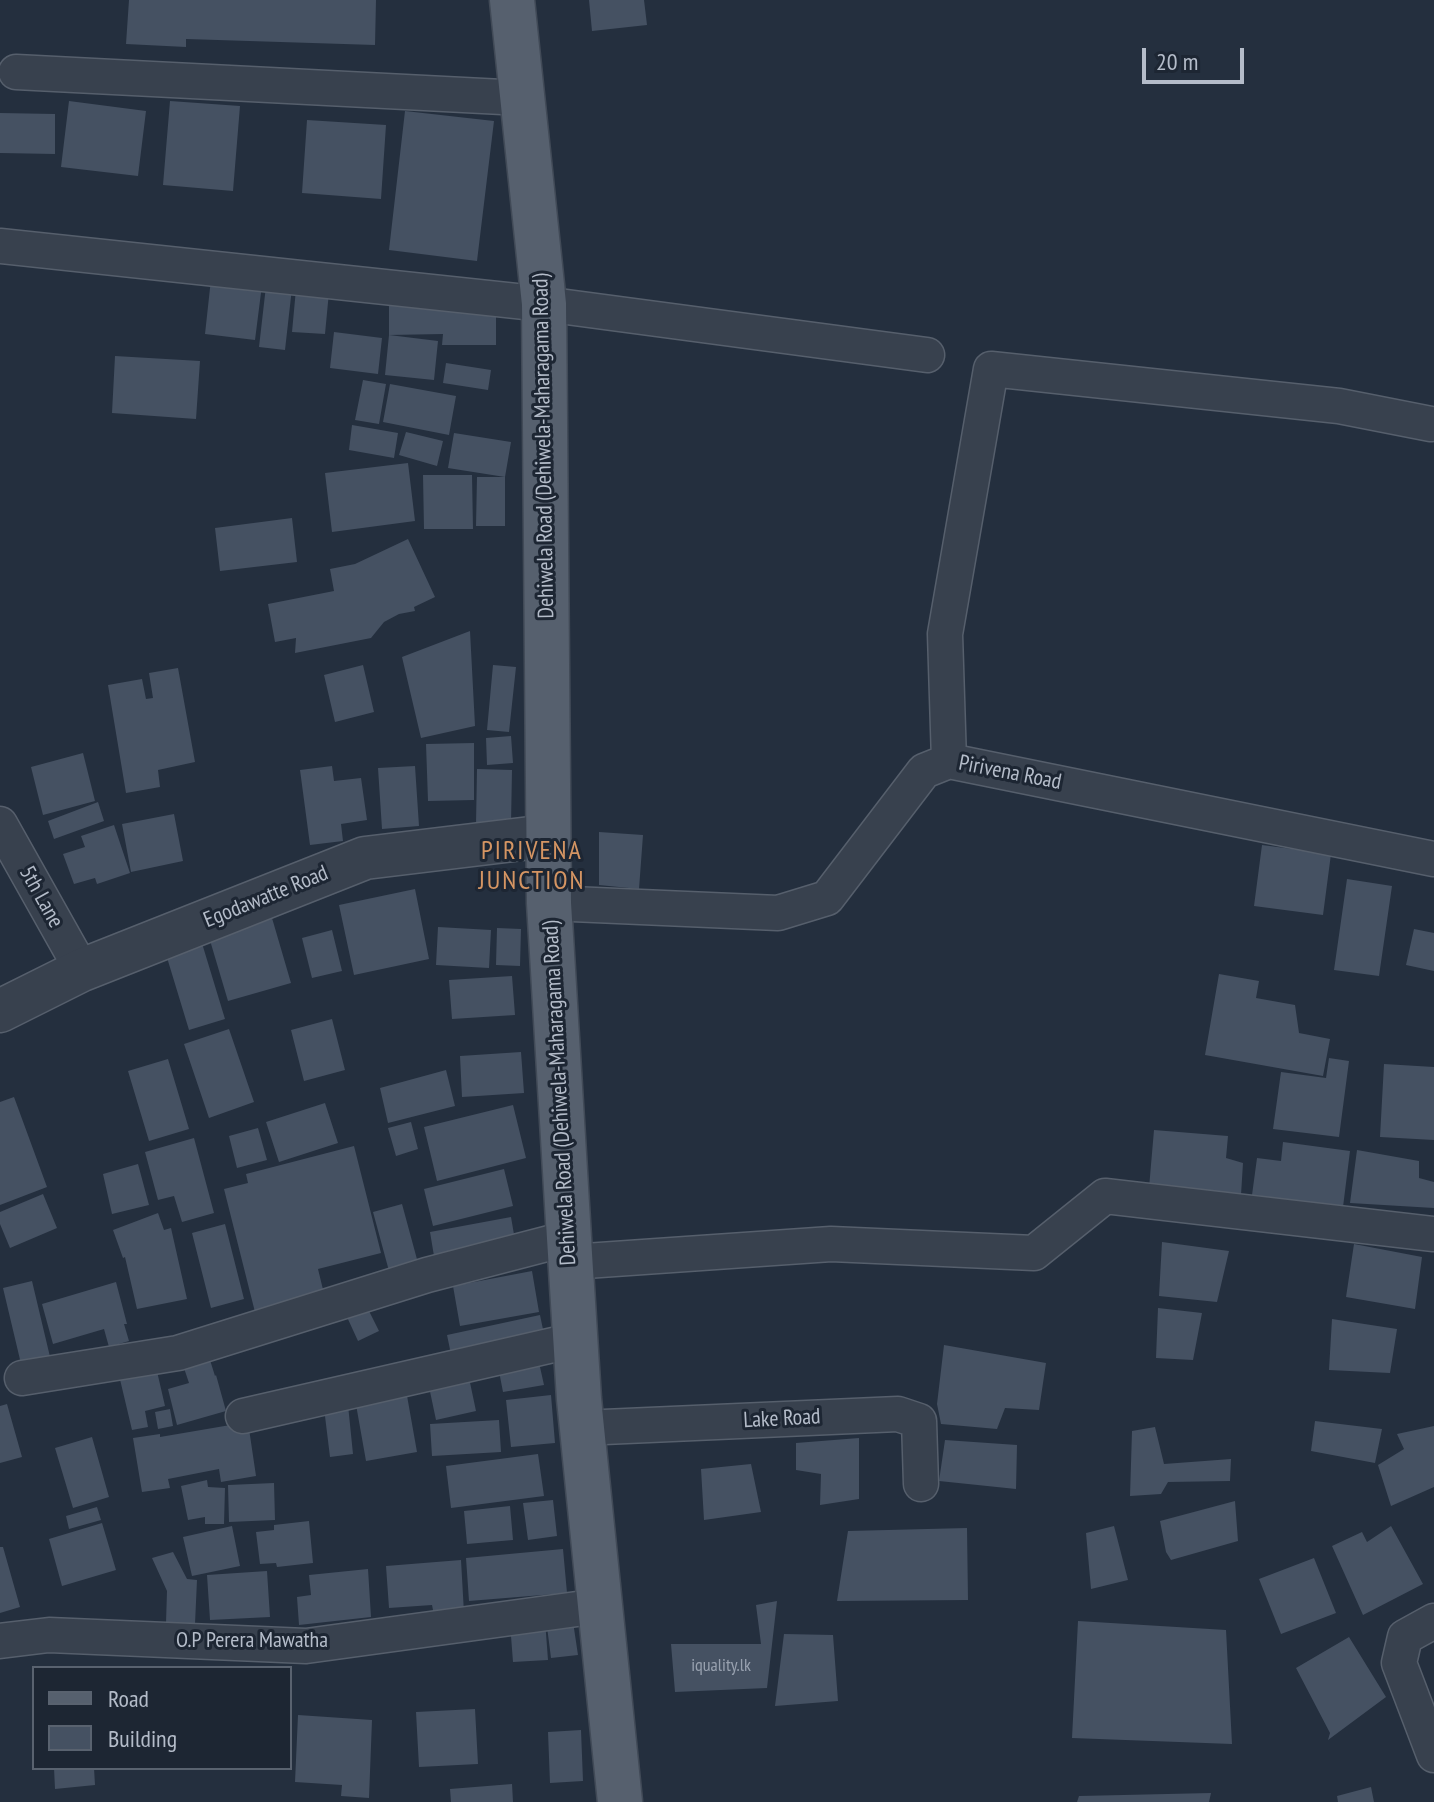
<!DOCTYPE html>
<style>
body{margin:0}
#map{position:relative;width:1434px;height:1802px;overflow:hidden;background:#242f3e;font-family:"PT Sans Narrow",sans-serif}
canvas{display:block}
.legend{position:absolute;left:32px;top:1666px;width:260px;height:104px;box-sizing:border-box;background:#1d2633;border:2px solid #59626f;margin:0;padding:10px 14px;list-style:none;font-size:24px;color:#b4bcc9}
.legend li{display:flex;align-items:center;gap:16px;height:40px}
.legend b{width:40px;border:2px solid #59626f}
.scale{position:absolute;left:1142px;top:48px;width:102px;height:36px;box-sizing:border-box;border:4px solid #b4bcc9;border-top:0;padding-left:10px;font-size:24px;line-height:28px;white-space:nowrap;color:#b4bcc9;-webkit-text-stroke:6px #1d2633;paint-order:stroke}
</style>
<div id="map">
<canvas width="1434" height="1802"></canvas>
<ul class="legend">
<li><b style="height:10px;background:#56606e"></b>Road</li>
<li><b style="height:22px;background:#455162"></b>Building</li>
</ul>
<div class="scale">20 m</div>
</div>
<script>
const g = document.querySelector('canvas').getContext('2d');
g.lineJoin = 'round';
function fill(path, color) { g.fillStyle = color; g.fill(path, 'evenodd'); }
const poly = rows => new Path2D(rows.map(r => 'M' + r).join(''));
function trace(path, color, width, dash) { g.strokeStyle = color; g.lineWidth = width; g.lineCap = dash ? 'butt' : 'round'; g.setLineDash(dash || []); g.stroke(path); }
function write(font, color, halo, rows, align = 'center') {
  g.font = font + ' "PT Sans Narrow",sans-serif'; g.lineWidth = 6; g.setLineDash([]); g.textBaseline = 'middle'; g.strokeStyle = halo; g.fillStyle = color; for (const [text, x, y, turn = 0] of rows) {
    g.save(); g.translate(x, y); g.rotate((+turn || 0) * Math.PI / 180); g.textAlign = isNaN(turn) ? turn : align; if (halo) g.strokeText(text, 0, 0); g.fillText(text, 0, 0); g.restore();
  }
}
fill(poly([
 [129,0,376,0,375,45,186,39,186,47,126,44],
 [589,0,644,0,647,25,592,31],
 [69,101,146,111,138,176,61,167],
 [170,101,240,106,233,191,163,185],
 [405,111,494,121,477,261,389,250],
 [0,113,55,114,55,154,0,153],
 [307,120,386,125,381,199,302,193],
 [211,279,262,285,255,340,205,334],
 [266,286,292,288,285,350,259,347],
 [296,289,329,292,325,334,292,332],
 [496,303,496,345,442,345,443,334,389,335,389,304],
 [334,332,382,338,378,374,330,368],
 [389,335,438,341,434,380,385,375],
 [115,356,200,361,196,419,112,413],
 [446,363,491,370,488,390,443,383],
 [363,380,386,384,379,424,355,420],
 [390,384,456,396,449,435,383,422],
 [352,425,398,433,394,458,349,450],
 [406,432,443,441,437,466,399,455],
 [454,433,511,442,505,477,505,526,476,526,477,477,505,477,448,468],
 [408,463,415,521,332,532,325,473],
 [423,475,472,475,473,529,424,529],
 [292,518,297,562,220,571,215,528],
 [408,539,435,597,414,607,415,611,399,614,384,622,371,638,295,653,296,638,275,642,268,604,334,591,330,569,355,564],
 [470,631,475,726,421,738,402,657],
 [363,665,374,712,335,722,324,675],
 [493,665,516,667,509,732,487,730],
 [178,668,195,762,158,770,160,787,126,793,108,685,142,679,146,699,153,698,149,673],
 [511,736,513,763,487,765,486,738],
 [474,743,474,800,428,801,426,744],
 [83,753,95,801,43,815,31,767],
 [332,766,334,781,361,778,367,820,341,824,343,841,310,845,300,770],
 [415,766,419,826,382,829,378,768],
 [477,769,512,770,511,824,476,824],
 [98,802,104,821,54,839,48,821],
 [174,814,183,861,131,872,122,824],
 [114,825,130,873,97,884,95,878,74,884,63,854,85,847,81,836],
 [599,832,643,835,639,889,599,885],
 [1262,845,1331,854,1323,915,1254,906],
 [1347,879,1392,886,1379,976,1334,970],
 [415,889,429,959,354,975,339,905],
 [272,918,291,983,228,1001,209,937],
 [438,927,491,930,489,968,436,965],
 [497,928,521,929,520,966,496,965],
 [1414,929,1434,933,1434,971,1406,965],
 [332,930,342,971,312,978,302,938],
 [201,940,225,1019,189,1030,165,951],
 [1219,974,1259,981,1256,998,1295,1005,1299,1033,1330,1039,1323,1076,1205,1055],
 [512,976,515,1015,452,1019,449,980],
 [332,1019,345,1070,304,1081,291,1030],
 [229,1029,254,1102,209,1118,184,1044],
 [521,1052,524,1093,462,1097,460,1056],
 [1329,1058,1349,1061,1339,1137,1273,1129,1281,1072,1326,1078],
 [168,1059,189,1129,149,1141,128,1071],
 [1384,1064,1434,1067,1434,1140,1380,1137],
 [446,1070,455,1106,388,1123,380,1088],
 [14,1097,47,1187,0,1205,0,1102],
 [325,1103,338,1143,279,1162,266,1122],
 [513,1105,526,1158,437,1181,424,1127],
 [411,1122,418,1149,396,1156,388,1128],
 [258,1128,267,1160,237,1168,229,1136],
 [1154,1130,1228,1136,1226,1158,1243,1163,1241,1195,1149,1188],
 [194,1138,214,1213,182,1222,174,1196,158,1200,145,1152],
 [1283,1142,1350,1151,1343,1207,1252,1195,1257,1158,1281,1161],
 [354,1146,381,1253,318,1269,327,1306,258,1324,224,1189,248,1183,246,1174],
 [1357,1150,1419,1161,1419,1178,1434,1182,1434,1208,1350,1203],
 [138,1164,149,1205,112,1214,103,1174],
 [504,1169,513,1206,433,1226,424,1189],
 [43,1194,57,1228,10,1248,0,1224,0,1212],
 [402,1204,418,1263,389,1271,373,1212],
 [158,1213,164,1230,171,1228,187,1299,137,1309,125,1257,123,1258,113,1230],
 [511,1217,516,1246,435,1262,430,1232],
 [225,1224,244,1299,211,1308,192,1233],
 [1162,1242,1229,1251,1217,1302,1159,1296],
 [1354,1244,1422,1257,1415,1309,1346,1297],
 [532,1271,539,1312,460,1326,453,1286],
 [32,1281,51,1361,22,1368,3,1288],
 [116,1282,127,1324,124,1324,129,1341,109,1347,104,1329,53,1344,42,1304],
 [367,1307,379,1331,358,1341,347,1317],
 [1158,1308,1202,1313,1193,1360,1156,1358],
 [540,1315,545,1339,452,1359,447,1335],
 [1332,1319,1397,1329,1390,1373,1329,1370],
 [944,1345,1046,1363,1039,1410,1005,1408,997,1429,941,1424,937,1404],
 [538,1358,544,1385,503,1392,498,1366],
 [210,1360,215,1376,216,1375,226,1411,177,1425,168,1389,189,1383,184,1368],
 [156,1367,165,1406,145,1411,148,1427,132,1430,118,1371],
 [468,1373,476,1411,436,1420,428,1382],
 [406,1390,417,1452,366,1461,355,1399],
 [551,1395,555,1443,511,1447,506,1400],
 [7,1404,22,1457,0,1463,0,1406],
 [348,1405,353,1454,330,1457,324,1408],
 [170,1409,173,1426,158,1429,155,1412],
 [499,1420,501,1452,432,1456,430,1424],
 [1315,1421,1382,1429,1375,1463,1311,1451],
 [248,1422,256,1476,221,1482,219,1469,168,1479,170,1488,142,1492,133,1438,160,1434,160,1437],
 [1434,1426,1434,1487,1391,1506,1378,1465,1404,1449,1397,1434],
 [1155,1427,1164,1464,1231,1459,1230,1481,1168,1482,1161,1494,1130,1496,1132,1431],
 [92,1437,109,1497,73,1508,55,1448],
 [859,1438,859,1499,820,1505,821,1474,796,1470,796,1443],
 [945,1440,1017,1445,1016,1489,939,1481],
 [538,1454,544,1496,451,1508,446,1466],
 [751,1464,761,1512,704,1520,701,1469],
 [207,1480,208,1487,225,1488,224,1524,205,1524,205,1517,188,1520,181,1486],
 [274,1483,275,1520,229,1522,228,1485],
 [553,1500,557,1536,528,1540,523,1503],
 [1235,1501,1238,1541,1171,1560,1166,1552,1160,1521],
 [510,1506,513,1540,467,1544,464,1511],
 [97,1507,101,1520,69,1529,66,1516],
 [309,1521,313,1563,277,1567,276,1563,260,1564,256,1532,274,1530,274,1525],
 [102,1523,116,1570,62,1586,49,1539],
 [232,1526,240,1566,192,1576,183,1537],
 [1114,1526,1128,1580,1091,1589,1086,1533],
 [1391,1526,1423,1584,1363,1615,1332,1546,1362,1532,1367,1542],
 [967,1528,968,1600,837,1601,848,1531],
 [0,1547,3,1547,20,1607,0,1613],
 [563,1549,567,1593,469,1601,466,1558],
 [173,1552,187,1579,197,1580,195,1624,166,1623,167,1591,152,1558],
 [1314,1558,1336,1613,1281,1634,1259,1579],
 [461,1560,464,1613,434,1615,432,1605,389,1608,386,1566],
 [368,1569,371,1617,299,1625,297,1597,311,1595,309,1575],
 [267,1571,270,1617,210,1620,207,1575],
 [777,1601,767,1688,675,1692,671,1644,761,1644,756,1605],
 [572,1615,578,1655,551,1658,546,1619],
 [545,1620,548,1660,513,1662,510,1623],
 [1078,1621,1226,1630,1232,1744,1072,1738],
 [784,1634,833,1635,838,1701,775,1706],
 [1349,1637,1386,1697,1328,1740,1330,1733,1296,1668],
 [475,1709,478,1764,419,1767,416,1712],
 [298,1715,372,1720,369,1798,341,1796,342,1785,295,1782],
 [581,1730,583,1781,550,1783,548,1732],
 [54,1768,94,1768,95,1785,55,1789],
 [512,1784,513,1802,451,1802,450,1789],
 [1371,1787,1374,1802,1338,1802,1337,1796],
 [1211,1793,1209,1802,1077,1802,1079,1796]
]), '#455162');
const minor = poly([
 [16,72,522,98],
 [0,246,544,304,927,355],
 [949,761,945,634,991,369,1339,406,1431,424],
 [0,824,82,970],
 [549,903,778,913,827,898,924,771,949,761,1434,859],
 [571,1262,831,1244,1034,1253,1105,1196,1434,1234],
 [22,1378,178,1353,427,1275,569,1238],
 [243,1416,575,1340],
 [581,1428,898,1414,919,1421,921,1484],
 [1434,1621,1405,1637,1399,1663,1434,1755],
 [0,1641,49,1635,306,1646,599,1606]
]);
const tertiary = poly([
 [0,1011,82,970,365,858,547,836]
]);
const primary = poly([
 [512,0,544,304,549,903,569,1238,579,1399,620,1802]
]);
trace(minor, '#565f6c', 37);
trace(tertiary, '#565f6c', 45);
trace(primary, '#414a57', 47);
trace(minor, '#38414e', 34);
trace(tertiary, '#38414e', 42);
trace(primary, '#56606e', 44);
write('18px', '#98a1af', null, [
 ["iquality.lk",721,1666]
]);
write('22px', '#b4bcc9', '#1d2633', [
 ["Dehiwela Road (Dehiwela-Maharagama Road)",544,446,-91],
 ["Pirivena Road",1010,773,11],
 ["5th Lane",41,897,61],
 ["Egodawatte Road",266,897,-22],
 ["Dehiwela Road (Dehiwela-Maharagama Road)",560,1093,-93],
 ["Lake Road",782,1419,-3],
 ["O.P Perera Mawatha",252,1641]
]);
g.letterSpacing = '2px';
write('26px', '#d59563', '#1d2633', [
 ["PIRIVENA",532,852],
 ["JUNCTION",532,882]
]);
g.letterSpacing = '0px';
</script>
